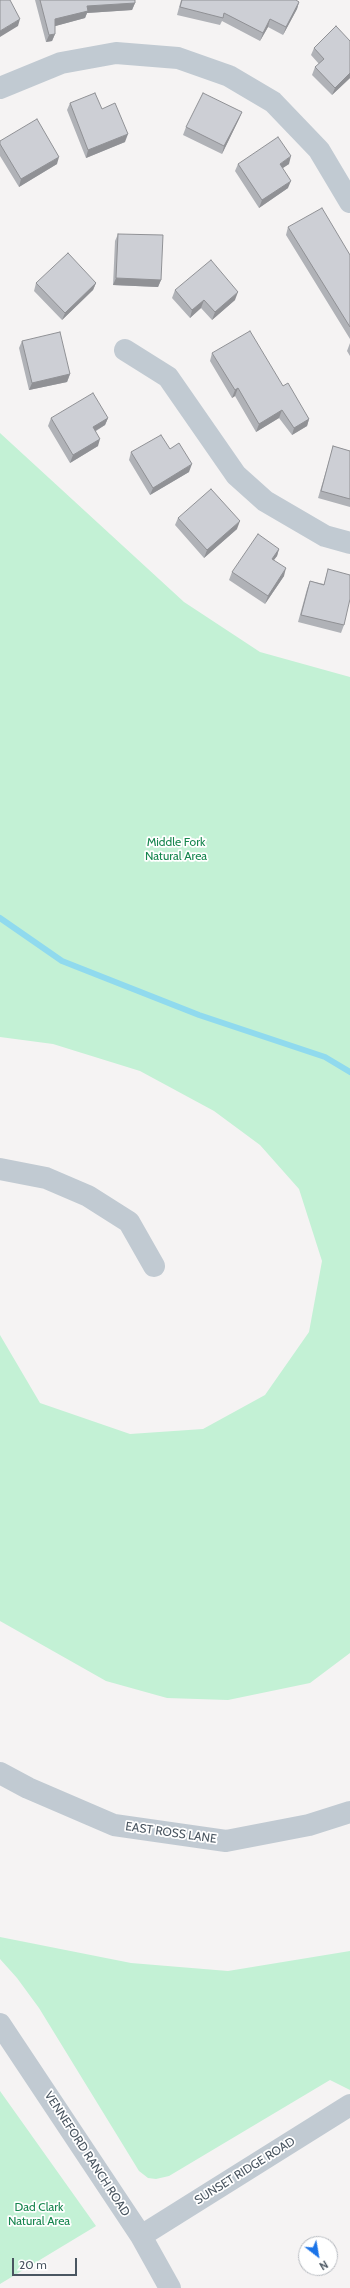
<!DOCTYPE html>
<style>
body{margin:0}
#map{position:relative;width:350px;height:2288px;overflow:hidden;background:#f5f3f3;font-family:Cabin,sans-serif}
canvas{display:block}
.north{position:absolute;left:298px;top:2236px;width:40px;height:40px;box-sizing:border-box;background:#fff;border:1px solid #b7bbc0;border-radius:50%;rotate:149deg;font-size:11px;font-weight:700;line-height:16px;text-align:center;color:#4a5661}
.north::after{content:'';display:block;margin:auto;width:14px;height:18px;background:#1a73e8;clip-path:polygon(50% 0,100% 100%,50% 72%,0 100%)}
.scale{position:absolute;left:12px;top:2258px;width:65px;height:18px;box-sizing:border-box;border:2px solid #4a5661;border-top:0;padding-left:5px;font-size:12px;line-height:14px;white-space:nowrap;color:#4a5661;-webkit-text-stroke:3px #fff;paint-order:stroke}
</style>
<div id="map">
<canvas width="350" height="2288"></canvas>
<div class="north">N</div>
<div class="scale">20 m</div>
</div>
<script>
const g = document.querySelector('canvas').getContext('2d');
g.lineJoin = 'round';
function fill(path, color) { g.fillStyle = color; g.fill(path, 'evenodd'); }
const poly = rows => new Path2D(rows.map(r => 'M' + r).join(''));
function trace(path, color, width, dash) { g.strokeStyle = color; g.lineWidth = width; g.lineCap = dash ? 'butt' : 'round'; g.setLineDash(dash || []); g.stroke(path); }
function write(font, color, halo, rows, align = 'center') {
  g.font = font + ' Cabin,sans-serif'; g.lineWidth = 3.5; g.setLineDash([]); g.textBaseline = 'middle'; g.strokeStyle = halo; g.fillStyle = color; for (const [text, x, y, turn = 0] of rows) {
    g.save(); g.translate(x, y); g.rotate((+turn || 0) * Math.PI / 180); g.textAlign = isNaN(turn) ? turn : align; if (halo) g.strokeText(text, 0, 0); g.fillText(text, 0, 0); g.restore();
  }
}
fill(poly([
 [0,433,184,602,260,652,350,677,350,1653,310,1683,228,1700,167,1698,106,1681,0,1621,0,1335,40,1403,130,1434,203,1429,265,1395,309,1332,322,1261,299,1189,260,1145,214,1111,140,1071,53,1044,0,1037],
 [0,1937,131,1963,228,1971,350,1951,350,2090,330,2080,169,2176,156,2179,148,2178,139,2171,39,2008,17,1978,0,1959],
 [0,2091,96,2226,0,2284]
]), '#c3f1d5');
trace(poly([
 [0,918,62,961,199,1015,325,1057,350,1072]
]), '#90daee', 6);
trace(poly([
 [0,88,61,63,116,53,178,58,229,76,273,102,319,150,350,202],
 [125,350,168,377,236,475,265,501,325,536,350,543],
 [0,1169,46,1178,88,1196,129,1222,154,1266],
 [0,1773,28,1788,114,1825,226,1841,309,1825,350,1812],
 [0,2024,141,2236,170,2288],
 [141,2236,350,2105]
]), '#c1cad2', 22);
fill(poly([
 [35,0,135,0,135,3,132,10,87,13,85,18,55,26,55,34,52,41,46,42],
 [181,0,296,0,299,2,297,9,283,35,268,27,260,41,222,21,220,25,177,15],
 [350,41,350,78,332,95,312,75,315,67,319,64,311,55,314,48],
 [70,103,102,109,125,142,86,158,67,110],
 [242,112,239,119,222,154,183,135,186,127],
 [0,141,57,164,19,187,0,156],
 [238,164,289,164,282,168,288,188,259,208,235,171],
 [288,227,350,255,350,339,286,235],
 [118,234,161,280,158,287,113,285,115,241],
 [36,283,96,283,93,290,62,320,34,291],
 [175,290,235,300,212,320,201,308,190,318,172,298],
 [22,341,70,374,67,382,29,390,19,348],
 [350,343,350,356,347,351],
 [212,353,283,386,309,419,307,426,292,435,279,418,256,432,235,396,232,398,210,361],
 [51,418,108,418,105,425,96,431,98,446,70,463,48,426],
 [333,446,350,451,350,507,318,498,331,454],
 [170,449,189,472,150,495,129,460,131,452],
 [178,518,237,529,204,558,175,525],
 [279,549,277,556,274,560,284,576,265,604,229,580,232,572],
 [328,569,344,625,341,633,298,622,307,589,310,581,324,584]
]), '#b0b2b7');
fill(poly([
 [299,2,297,9,283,35,286,27],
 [135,3,132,10,87,13,85,18,52,27,55,19,87,6],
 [20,19,18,26,0,37,0,31],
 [270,19,268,27,260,41,263,33],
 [55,34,52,41,46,42,49,35],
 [350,73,350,78,332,95,335,88],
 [242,112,239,119,222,154,224,146],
 [128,134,125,142,86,158,88,150],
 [291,156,289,164,277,172,280,164],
 [59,157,57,164,19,187,21,179],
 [291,181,288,188,259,208,262,200],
 [116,278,161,280,158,287,113,285],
 [96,283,93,290,62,320,65,313],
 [238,292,235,300,212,320,215,312],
 [204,300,201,308,190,318,192,310],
 [70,374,67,382,29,390,32,383],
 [238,388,235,396,232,398,235,390],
 [282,410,279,418,256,432,259,424],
 [108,418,105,425,90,434,93,427],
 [309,419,307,426,292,435,294,428],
 [100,439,98,446,70,463,73,455],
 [192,464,189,472,150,495,153,488],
 [240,521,237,529,204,558,207,550],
 [279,549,277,556,269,566,272,559],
 [286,568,284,576,265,604,268,596]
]), '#909195');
const building = poly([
 [0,0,10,0,20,19,0,31,0,0],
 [40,0,135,0,135,3,87,6,88,11,55,19,55,34,49,35,40,0],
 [182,0,296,0,299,2,286,27,270,19,263,33,224,13,223,18,180,7,182,0],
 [336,26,350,41,350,73,335,88,315,67,324,59,314,48,336,26],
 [95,93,102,109,115,103,128,134,88,150,70,103,95,93],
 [203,93,242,112,224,146,186,127,203,93],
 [37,119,59,157,21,179,0,144,0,141,37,119],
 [278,137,291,156,280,164,291,181,262,200,238,164,278,137],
 [322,208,350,255,350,327,288,227,322,208],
 [118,234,163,235,161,280,116,278,118,234],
 [68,253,96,283,65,313,36,283,68,253],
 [211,260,238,292,215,312,204,300,192,310,175,290,211,260],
 [250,331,283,386,288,383,309,419,294,428,282,410,259,424,238,388,235,390,212,353,250,331],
 [60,332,70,374,32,383,22,341,60,332],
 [93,393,108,418,93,427,100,439,73,455,51,418,93,393],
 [161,435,170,449,179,443,192,464,153,488,131,452,161,435],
 [333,446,350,451,350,499,321,491,333,446],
 [211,489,240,521,207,550,178,518,211,489],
 [258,534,279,549,272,559,286,568,268,596,232,572,258,534],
 [328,569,350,575,350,599,344,625,301,615,310,581,324,585,328,569]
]);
fill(building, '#cdcfd5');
trace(building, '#909195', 1);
write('12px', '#17864f', '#fff', [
 ["Middle Fork",176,842],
 ["Natural Area",176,856],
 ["Dad Clark",39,2207],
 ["Natural Area",39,2221]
]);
write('12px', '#4a5661', '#fff', [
 ["EAST ROSS LANE",171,1833,8],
 ["VENNEFORD RANCH ROAD",87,2154,57],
 ["SUNSET RIDGE ROAD",245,2171,-32]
]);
</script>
